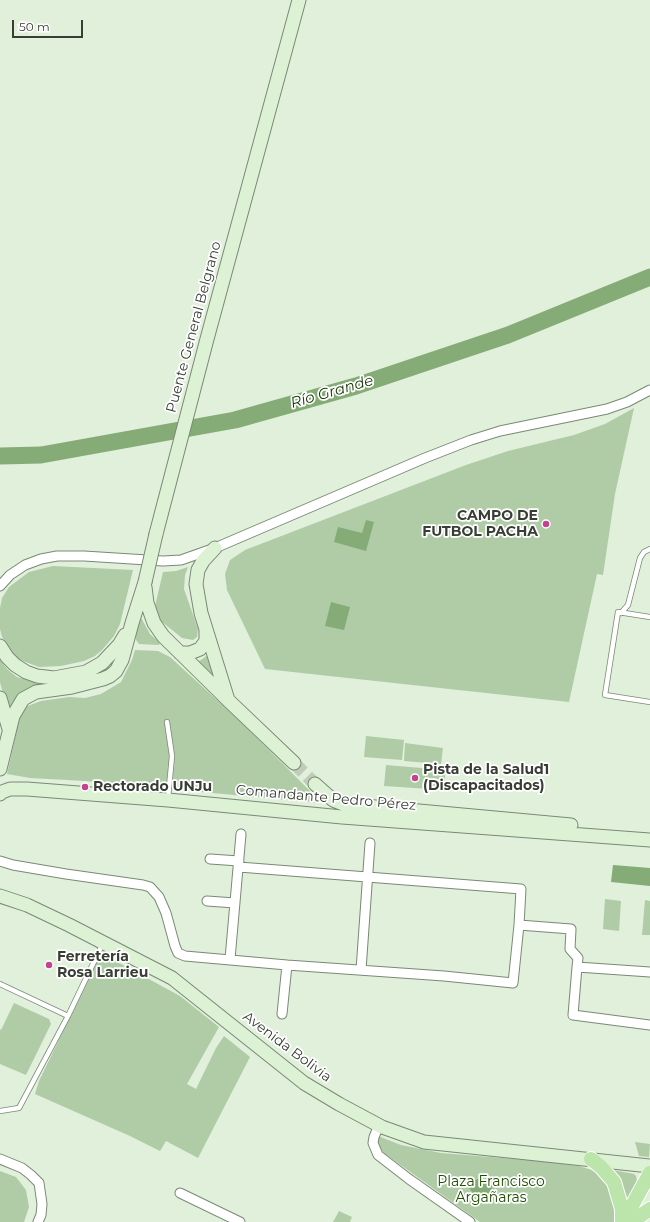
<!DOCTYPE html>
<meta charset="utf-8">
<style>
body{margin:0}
#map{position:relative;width:650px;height:1222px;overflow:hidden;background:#e0f0da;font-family:Montserrat,sans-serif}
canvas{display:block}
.scale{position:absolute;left:12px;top:20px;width:71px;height:18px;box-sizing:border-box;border:2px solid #383e35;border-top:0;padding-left:5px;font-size:12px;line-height:14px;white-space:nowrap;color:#383e35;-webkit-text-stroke:3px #fff;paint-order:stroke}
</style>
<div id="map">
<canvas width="650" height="1222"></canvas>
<div class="scale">50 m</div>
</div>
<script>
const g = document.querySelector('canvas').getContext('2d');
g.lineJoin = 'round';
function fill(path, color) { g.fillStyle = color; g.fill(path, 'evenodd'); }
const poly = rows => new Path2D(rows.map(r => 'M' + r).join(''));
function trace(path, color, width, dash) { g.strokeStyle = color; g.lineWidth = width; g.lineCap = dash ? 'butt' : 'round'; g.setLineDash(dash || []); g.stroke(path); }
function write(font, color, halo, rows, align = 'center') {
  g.font = font + ' Montserrat,sans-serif'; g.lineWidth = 3.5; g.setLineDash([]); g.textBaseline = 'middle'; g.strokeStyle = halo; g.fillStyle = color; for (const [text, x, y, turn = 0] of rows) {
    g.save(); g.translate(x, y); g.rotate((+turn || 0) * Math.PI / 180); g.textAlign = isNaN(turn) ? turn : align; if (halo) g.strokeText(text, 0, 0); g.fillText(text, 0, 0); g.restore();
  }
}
fill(poly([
 [634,408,615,494,603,575,597,574,569,702,265,669,227,590,225,574,230,560,245,550,466,465,508,451,574,435,605,424],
 [53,566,133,570,120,624,114,636,102,650,95,656,84,661,61,666,39,667,15,658,2,637,0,629,0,608,2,598,9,587,29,572],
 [188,567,185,575,184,589,198,629,197,637,193,640,182,638,161,621,155,612,155,606,163,572,176,571],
 [139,614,150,634,160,643,159,645,139,644,136,640,135,634],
 [135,650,158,651,170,657,239,720,316,797,319,803,85,781,30,778,7,774,15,739,17,728,21,715,25,707,41,701,69,697,85,698,101,694,121,682,132,660],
 [209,654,219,683,196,662,201,660],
 [0,660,8,670,17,677,47,686,17,697,12,703,8,712,0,682],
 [366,736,404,740,402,760,364,757],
 [405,743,443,748,441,764,404,761],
 [386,765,445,770,445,790,384,786],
 [605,899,621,901,619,931,603,929],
 [645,900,650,901,650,935,642,935],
 [101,953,180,996,219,1027,187,1084,196,1089,216,1048,224,1036,250,1057,198,1158,166,1141,160,1151,130,1136,35,1094,39,1081],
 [14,1003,49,1019,51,1024,26,1075,0,1064,0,1029,1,1030],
 [378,1136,401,1145,441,1153,540,1161,579,1166,592,1170,598,1173,605,1182,612,1196,616,1214,614,1222,480,1222,384,1153,374,1141],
 [635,1142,650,1144,649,1157,639,1156],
 [613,1170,634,1174,636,1176,637,1182,626,1202],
 [0,1171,16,1177,26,1190,29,1207,24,1222,0,1222],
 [339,1211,352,1217,350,1222,333,1222]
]), '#b0cca6');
fill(poly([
 [366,520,374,522,366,551,334,542,338,527,362,533],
 [331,602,350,607,344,630,325,626],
 [613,865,650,868,650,886,611,882],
 [480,1178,490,1182,492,1186,491,1195,487,1198,476,1197,469,1188,473,1181]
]), '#85ac77');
trace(poly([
 [0,456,41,455,235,420,356,386,508,335,650,277]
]), '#85ac77', 17);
trace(poly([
 [294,763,315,784]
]), '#beccb9', 13, [13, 6]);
const lane = poly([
 [621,613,628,605,640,558,644,552,650,549],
 [650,617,618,612,605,695,650,702],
 [167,722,172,756,168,798],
 [0,984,68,1016],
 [0,1111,19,1108,68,1016,103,943]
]);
const street = poly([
 [0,586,10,575,25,565,41,559,57,556,84,556,163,561,181,560,215,548,425,458,471,440,500,431,607,409,627,402,650,390],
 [210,859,239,861],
 [0,861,13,865,66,874,143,885,150,887,159,897,166,913,175,946,178,953,185,956,287,965,282,1014],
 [239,867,521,889,519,925,513,983,444,976,287,965],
 [207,901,235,903],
 [519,925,571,929,570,949,578,958,577,967,650,972],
 [230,959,241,834],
 [577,967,573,1015,650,1025],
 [361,970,370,843],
 [382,1127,377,1130,374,1137,373,1143,378,1155,409,1179,470,1222],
 [0,1159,22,1168,31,1175,39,1183,42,1204,41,1215,38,1222],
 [180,1193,240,1222]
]);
const secondary = poly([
 [156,534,207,339,299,0],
 [215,548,203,561,198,570,196,584,201,613,228,700],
 [145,587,147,603,154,623,163,636,229,701,294,763],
 [0,646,7,657,15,665,26,672,37,676,54,678,86,672,102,663,119,645,125,635],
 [180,653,190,653,200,649,206,641,206,630],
 [0,698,9,729],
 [0,769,13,716,23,699,36,692,72,687,103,679,110,676,116,671,122,660,132,623,145,582],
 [315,784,333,800,343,804,571,825],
 [0,794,2,792,10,789,27,789,168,800,342,817,650,840],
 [0,896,27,905,69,925,172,978,304,1083,339,1104,382,1127,424,1142,650,1166]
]);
const primary = poly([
 [591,1159,601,1167,614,1182,622,1209,622,1222],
 [623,1222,650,1173],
 [632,1222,650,1209]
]);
trace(lane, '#7a8975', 6);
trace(street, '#7a8975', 11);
trace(secondary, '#7a8975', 15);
trace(primary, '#fff', 16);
trace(lane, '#fff', 4.5);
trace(street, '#fff', 9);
trace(secondary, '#ddf2d5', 13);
trace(primary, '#bbe5aa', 14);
const secondaryBridge = poly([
 [145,582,156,534]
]);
trace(secondaryBridge, '#7a8975', 15, []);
trace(secondaryBridge, '#ddf2d5', 13);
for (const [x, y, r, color] of [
 [546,524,4,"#c3438f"],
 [415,778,4,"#c3438f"],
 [85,787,4,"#c3438f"],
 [49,965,4,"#c3438f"]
]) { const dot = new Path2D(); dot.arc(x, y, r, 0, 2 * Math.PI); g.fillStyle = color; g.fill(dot); trace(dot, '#fff', 1.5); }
write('14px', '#383e35', '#fff', [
 ["Puente General Belgrano",194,327,-75],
 ["Comandante Pedro Pérez",326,798,5],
 ["Avenida Bolivia",287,1047,37]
]);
write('bold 14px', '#383e35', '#fff', [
 ["CAMPO DE",538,516,"right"],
 ["FUTBOL PACHA",538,532,"right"],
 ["Pista de la Salud1",423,770],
 ["(Discapacitados)",423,786],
 ["Rectorado UNJu",93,787],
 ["Ferretería",57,957],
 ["Rosa Larrieu",57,973]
], 'left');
write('14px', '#1e4f00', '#fff', [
 ["Plaza Francisco",491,1182],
 ["Argañaras",491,1198]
]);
write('italic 15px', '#133800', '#fff', [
 ["Río Grande",332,392,-16]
]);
</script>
